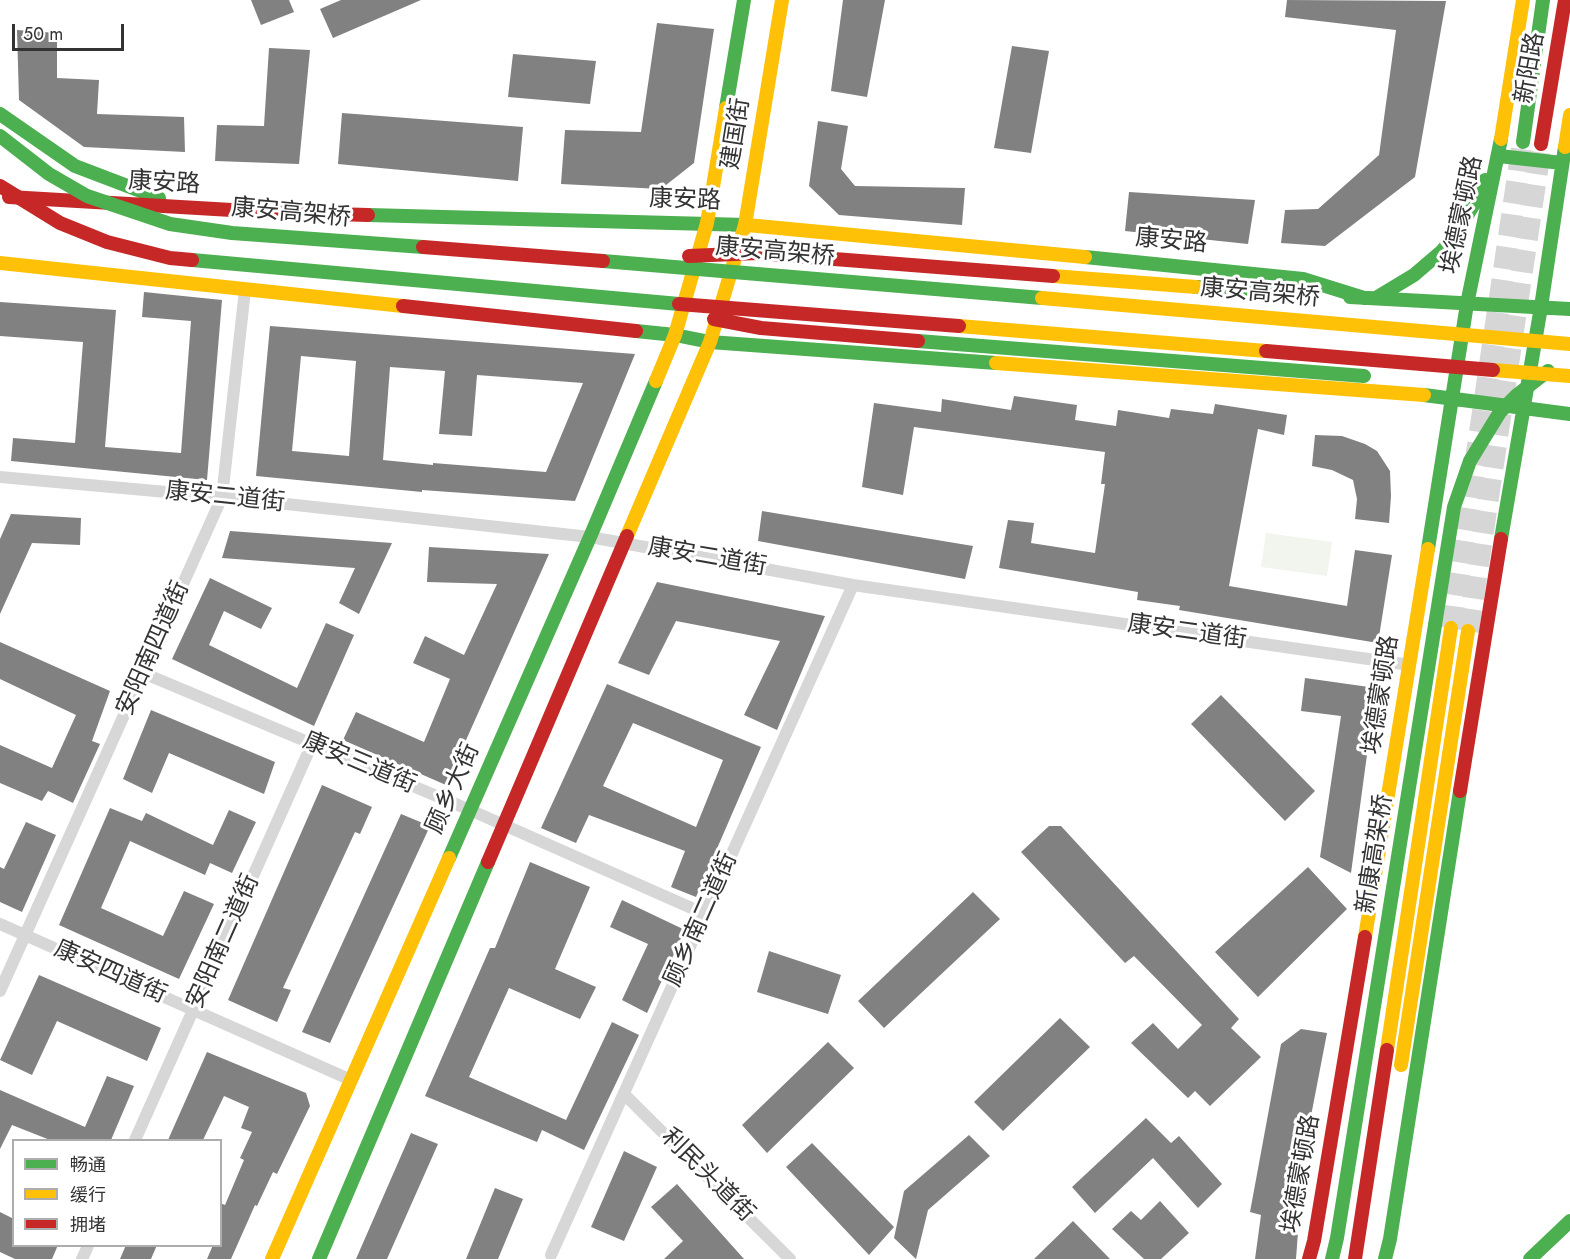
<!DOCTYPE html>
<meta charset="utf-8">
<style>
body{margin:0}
#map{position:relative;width:1570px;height:1259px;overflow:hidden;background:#fff;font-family:Jost,"Noto Sans SC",sans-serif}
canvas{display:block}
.legend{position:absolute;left:12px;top:1139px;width:210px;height:108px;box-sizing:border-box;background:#fff;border:2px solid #adadad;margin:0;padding:8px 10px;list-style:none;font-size:18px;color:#333}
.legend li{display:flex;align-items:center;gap:12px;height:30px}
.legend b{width:30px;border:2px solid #adadad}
.scale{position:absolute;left:12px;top:24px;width:112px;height:27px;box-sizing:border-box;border:3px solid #333;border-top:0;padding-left:8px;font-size:18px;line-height:21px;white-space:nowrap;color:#333;-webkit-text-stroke:4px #fff;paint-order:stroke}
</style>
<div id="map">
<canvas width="1570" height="1259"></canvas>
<ul class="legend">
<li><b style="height:8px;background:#4caf50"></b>畅通</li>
<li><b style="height:8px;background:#ffc107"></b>缓行</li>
<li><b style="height:8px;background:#c62828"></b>拥堵</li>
</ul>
<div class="scale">50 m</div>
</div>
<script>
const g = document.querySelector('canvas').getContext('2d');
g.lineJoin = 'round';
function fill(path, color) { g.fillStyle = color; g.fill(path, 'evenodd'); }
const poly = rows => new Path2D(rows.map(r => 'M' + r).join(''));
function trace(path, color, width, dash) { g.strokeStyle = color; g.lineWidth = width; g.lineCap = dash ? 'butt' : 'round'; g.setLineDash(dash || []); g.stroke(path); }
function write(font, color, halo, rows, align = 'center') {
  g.font = font + ' Jost,"Noto Sans SC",sans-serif'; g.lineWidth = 6; g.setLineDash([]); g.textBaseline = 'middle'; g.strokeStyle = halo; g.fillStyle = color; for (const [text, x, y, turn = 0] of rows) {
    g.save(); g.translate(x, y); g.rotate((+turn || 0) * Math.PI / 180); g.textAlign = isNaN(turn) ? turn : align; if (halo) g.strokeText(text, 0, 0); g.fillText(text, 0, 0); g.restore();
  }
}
fill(poly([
 [1266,533,1332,542,1327,576,1261,567]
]), '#f1f5ed');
fill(poly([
 [251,0,289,0,294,12,261,25],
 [341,0,421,0,333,38,320,9],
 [843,0,885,0,867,97,831,91],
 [1287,0,1446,1,1415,177,1325,246,1281,243,1285,210,1318,209,1379,155,1396,30,1285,17],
 [657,23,714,29,694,163,661,189,561,184,565,130,641,132],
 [17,30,57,33,57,78,99,80,97,114,184,117,185,152,84,147,19,100],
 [1012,46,1049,51,1031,153,994,148],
 [269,48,310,50,299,164,215,161,217,125,264,126],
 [513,54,596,61,590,104,508,97],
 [342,113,523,127,518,181,338,164],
 [818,121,848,126,841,169,855,186,965,188,962,225,839,215,809,186],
 [1129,192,1255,200,1248,244,1125,231],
 [144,292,222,300,207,480,11,461,13,438,75,443,83,342,0,336,0,302,116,310,105,447,181,453,191,321,142,317],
 [270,326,635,354,575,501,422,490,422,492,256,476],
 [301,356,356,361,349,456,292,451],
 [390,367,445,371,439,434,472,436,477,375,583,383,546,472,433,463,433,465,383,460],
 [1014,396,1077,405,1075,420,1116,426,1118,410,1169,418,1171,409,1213,414,1215,404,1287,415,1284,435,1258,429,1229,586,1347,606,1355,550,1392,555,1378,643,1179,610,1180,606,1137,600,1138,592,999,568,1008,520,1034,523,1031,543,1095,553,1105,484,1101,484,1105,452,914,427,903,495,862,487,874,403,941,412,942,399,1011,410],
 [1315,435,1342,436,1365,444,1377,451,1390,471,1391,496,1389,523,1355,519,1357,499,1353,480,1332,470,1312,466],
 [762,511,973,546,965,579,758,541],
 [11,514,81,518,80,545,32,543,0,614,0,539],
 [230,531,392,543,359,614,339,603,355,568,222,558],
 [429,547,549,554,446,785,343,740,356,712,424,742,450,679,413,663,425,636,464,655,497,584,427,582],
 [210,578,272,608,261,629,224,611,209,645,297,688,326,623,354,635,314,726,172,659],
 [657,582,825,616,777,730,744,715,780,641,676,621,649,675,618,663],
 [0,642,110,691,92,741,100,744,73,803,48,791,42,801,0,783,0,745,52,768,76,715,0,679],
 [1305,678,1376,688,1351,873,1320,857,1341,716,1301,711],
 [607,684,761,747,696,897,671,887,685,851,589,815,576,843,541,828],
 [633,723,723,760,696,827,603,786],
 [1221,695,1315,791,1285,821,1191,724],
 [151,710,275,762,264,794,169,753,152,793,123,779],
 [322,785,372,807,360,834,355,832,283,988,291,990,277,1022,228,1000],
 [110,808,142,821,146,813,213,845,229,810,256,822,232,873,210,863,205,875,130,841,101,908,163,936,184,891,214,904,179,979,59,925],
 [401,814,430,826,330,1043,302,1032],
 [26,822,56,835,22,912,0,902,0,867,4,869],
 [1049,826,1061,826,1239,1019,1231,1028,1261,1057,1210,1106,1195,1091,1188,1098,1131,1043,1153,1023,1178,1049,1202,1025,1134,956,1125,963,1021,852],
 [530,862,590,887,555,969,596,987,580,1019,509,988,469,1077,566,1120,612,1022,639,1035,584,1150,542,1130,537,1142,425,1096,490,948,495,948],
 [1308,867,1347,909,1258,997,1215,952],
 [973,892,1000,919,884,1028,858,1001],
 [622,900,685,930,647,1013,622,1000,648,944,610,927],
 [769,951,841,975,828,1014,757,992],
 [39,975,161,1028,147,1061,57,1021,32,1075,0,1060],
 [1060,1018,1090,1047,1003,1131,974,1102],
 [1301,1029,1327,1033,1289,1230,1298,1232,1296,1259,1255,1259,1261,1215,1250,1212,1281,1044],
 [828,1042,854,1068,767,1153,742,1125],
 [207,1052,306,1093,310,1106,277,1174,273,1172,257,1206,255,1205,231,1259,207,1259,213,1245,220,1245,220,1203,225,1205,244,1160,240,1158,252,1132,241,1128,249,1107,224,1096,203,1140,168,1140],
 [107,1076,134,1086,111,1140,50,1140,12,1125,0,1149,0,1090,85,1127],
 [1146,1118,1171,1143,1179,1136,1222,1184,1198,1208,1153,1158,1095,1213,1072,1187],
 [411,1133,438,1144,387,1259,356,1259],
 [969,1135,990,1156,928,1210,916,1259,894,1238,904,1191],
 [812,1143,894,1227,869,1255,786,1167],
 [624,1151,657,1167,624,1241,591,1227],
 [677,1184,744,1259,664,1259,683,1241,651,1207],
 [495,1188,523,1199,498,1259,466,1259],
 [1160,1201,1189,1233,1161,1259,1144,1259,1112,1229,1131,1211,1141,1220],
 [0,1212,14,1219,14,1245,58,1245,52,1259,15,1259,0,1252],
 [1073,1221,1110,1259,1034,1259],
 [126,1245,157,1245,151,1259,120,1259]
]), '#818181');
trace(poly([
 [1451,628,1523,142],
 [1468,631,1541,144]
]), '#d6d6d6', 22, [22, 11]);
trace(poly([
 [0,477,222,497,590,537,853,585,1410,665],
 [143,673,470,810,705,914],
 [0,924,351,1080],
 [0,991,222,497,245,290],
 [624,1094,790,1259],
 [135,1140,312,744],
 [551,1255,853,585],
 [82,1259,88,1246]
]), '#d7d7d7', 12);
trace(poly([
 [726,108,744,0],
 [0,114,75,166,159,198],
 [1523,142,1543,0],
 [1499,156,1562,163],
 [368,215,747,225],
 [1085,257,1303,279,1364,298],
 [1196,287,1311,294],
 [1350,297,1570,309],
 [1376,298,1414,275,1442,251,1456,234,1474,204,1485,180],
 [636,331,675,335,710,342,996,363],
 [1424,395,1570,414],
 [1501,539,1541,307,1565,147],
 [1428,549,1467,304,1501,139],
 [449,858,590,537,656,381],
 [319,1259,488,862],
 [1332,1259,1337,1238,1435,625],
 [1385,1259,1390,1239,1460,791],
 [1530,1259,1570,1221]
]), '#4caf50', 14);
trace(poly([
 [1501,139,1523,0],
 [1565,147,1570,115],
 [747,225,1085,257],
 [0,263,403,306],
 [996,363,1424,395],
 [656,381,675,335,707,223,726,108],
 [627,536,710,342,745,225,782,0],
 [1365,937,1428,549],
 [1387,1050,1451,628],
 [1401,1065,1468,631],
 [272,1259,449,858]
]), '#ffc107', 14);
trace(poly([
 [1541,144,1565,0],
 [9,197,266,212,368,215],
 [403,306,636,331],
 [1460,791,1501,539],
 [488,862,627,536],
 [1309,1259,1314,1241,1365,937],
 [1355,1259,1387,1050]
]), '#c62828', 14);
trace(poly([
 [0,136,49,174,87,196,170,224,232,233,423,247],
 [192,260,679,304],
 [603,261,1042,298],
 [918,341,1364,376],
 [1435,625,1454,507,1470,461,1500,412,1517,395,1548,371]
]), '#4caf50', 14);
trace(poly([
 [1053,276,1196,287],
 [1042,298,1570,344],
 [959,326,1266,351],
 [1493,370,1570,376]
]), '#ffc107', 14);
trace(poly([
 [0,186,60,223,107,242,170,258,192,260],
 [423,247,603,261],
 [689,256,757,253,1053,276],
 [679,304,959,326],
 [714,319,761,328,918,341],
 [1266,351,1493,370]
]), '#c62828', 14);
write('24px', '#333', '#fff', [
 ["新阳路",1531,68,-80],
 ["建国街",737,134,-81],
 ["康安路",164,184,3],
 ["康安路",685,201,2],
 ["康安高架桥",291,214,5],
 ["埃德蒙顿路",1463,215,-78],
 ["康安路",1171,242,5],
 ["康安高架桥",775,253,5],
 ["康安高架桥",1260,294,5],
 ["康安二道街",225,498,6],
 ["康安二道街",707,558,10],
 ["康安二道街",1187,633,8],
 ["安阳南四道街",154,649,-66],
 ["埃德蒙顿路",1382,695,-81],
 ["康安三道街",359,764,23],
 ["顾乡大街",454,789,-66],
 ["新康高架桥",1376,854,-81],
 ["顾乡南二道街",702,920,-66],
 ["安阳南二道街",224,942,-66],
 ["康安四道街",110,973,24],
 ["埃德蒙顿路",1302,1174,-80],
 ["利民头道街",707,1176,45]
]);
</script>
